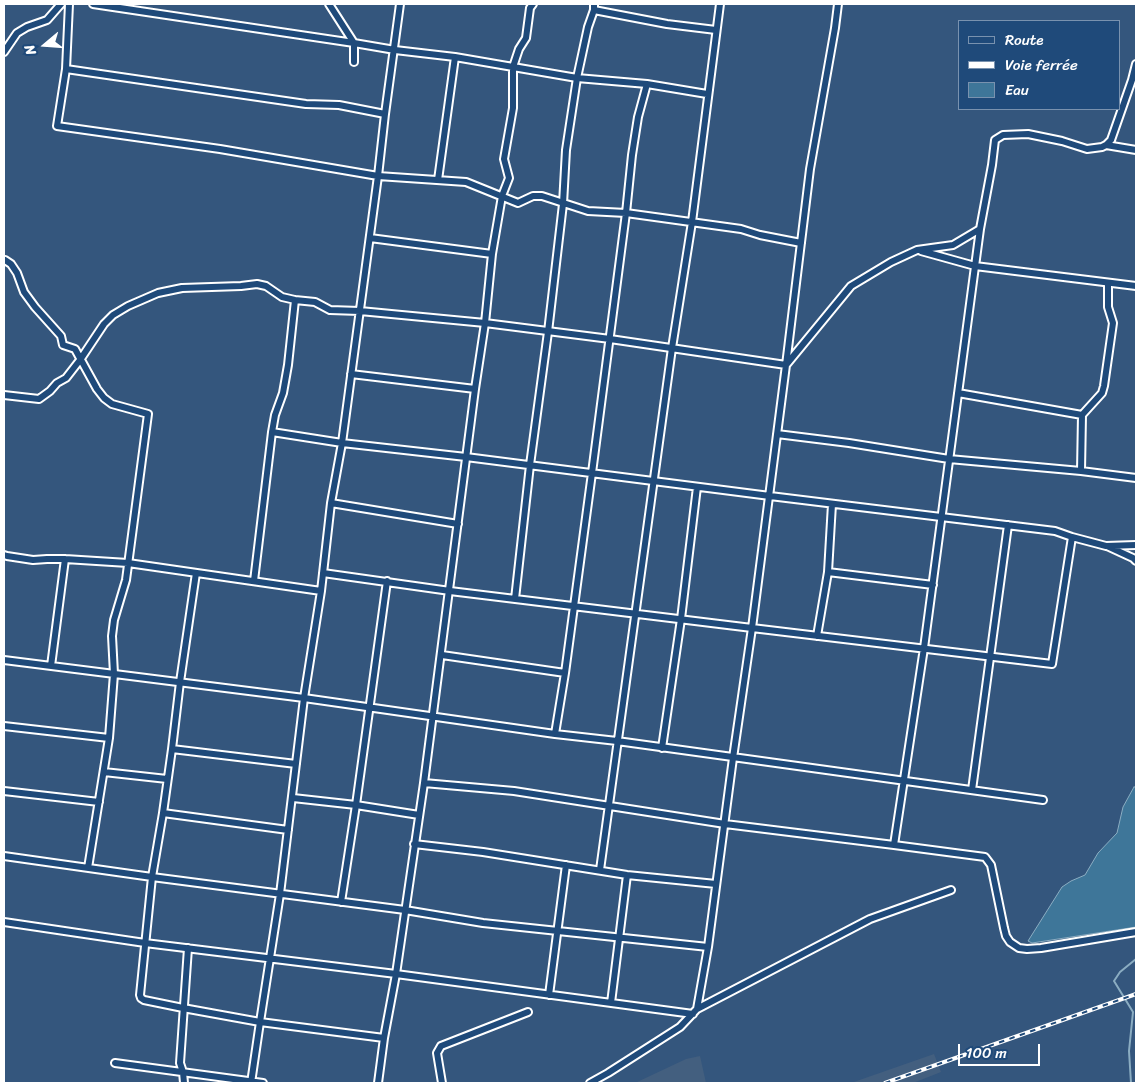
<!DOCTYPE html>
<meta charset="utf-8">
<style>
body{margin:0}
#map{position:relative;width:1140px;height:1087px;overflow:hidden;background:#34567d;font-family:Sriracha,sans-serif}
canvas{display:block}
.frame{position:absolute;inset:0;border:5px solid #fff;pointer-events:none}
.legend{position:absolute;left:958px;top:20px;width:162px;height:90px;box-sizing:border-box;background:#1f4a7a;border:1px solid #7992af;margin:0;padding:6px 9px;list-style:none;font-size:15px;color:#fff}
.legend li{display:flex;align-items:center;gap:10px;height:25px}
.legend b{width:25px;border:1px solid #7992af}
.north{position:absolute;left:20px;top:20px;width:50px;height:50px;-webkit-text-stroke:4px #1f4a7a;paint-order:stroke;rotate:252deg;font-size:14px;font-weight:700;line-height:20px;text-align:center;color:#fff}
.north::after{content:'';display:block;margin:auto;width:18px;height:22px;background:#fff;clip-path:polygon(50% 0,100% 100%,50% 72%,0 100%)}
.scale{position:absolute;left:958px;top:1044px;width:82px;height:22px;box-sizing:border-box;border:2px solid #fff;border-top:0;padding-left:6px;font-size:15px;line-height:18px;white-space:nowrap;color:#fff;-webkit-text-stroke:4px #1f4a7a;paint-order:stroke}
</style>
<div id="map">
<canvas width="1140" height="1087"></canvas>
<div class="frame"></div>
<ul class="legend">
<li><b style="height:6px;background:#1f4a7a"></b>Route</li>
<li><b style="height:6px;background:#fff"></b>Voie ferrée</li>
<li><b style="height:14px;background:#3e7699"></b>Eau</li>
</ul>
<div class="north">N</div>
<div class="scale">100 m</div>
</div>
<script>
const g = document.querySelector('canvas').getContext('2d');
g.lineJoin = 'round';
function fill(path, color) { g.fillStyle = color; g.fill(path, 'evenodd'); }
const poly = rows => new Path2D(rows.map(r => 'M' + r).join(''));
function trace(path, color, width, dash) { g.strokeStyle = color; g.lineWidth = width; g.lineCap = dash ? 'butt' : 'round'; g.setLineDash(dash || []); g.stroke(path); }
fill(poly([
 [934,1054,941,1072,913,1083,851,1083],
 [700,1056,706,1083,635,1083,686,1059]
]), '#435f7f');
const water = poly([
 [1134,787,1136,787,1136,927,1032,943,1028,941,1062,887,1071,881,1085,875,1098,853,1117,833,1123,807,1134,787]
]);
fill(water, '#3e7699');
trace(water, '#8badc2', 1);
trace(poly([
 [1131,1083,1129,1051,1133,1012,1114,981,1120,972,1136,959]
]), '#8badc2', 2);
const minor = poly([
 [69,4,66,69,57,126,220,149,378,176,466,182,518,203,533,196,542,196,588,211,626,213,741,229,760,235,801,243],
 [93,4,354,43,395,50,455,57,438,180],
 [329,4,354,43,354,62],
 [594,10,667,24,716,30],
 [4,52,17,33,27,27,47,20,61,4],
 [455,57,577,78,647,84],
 [66,69,306,104,339,105,385,114],
 [1106,145,1136,150],
 [980,229,924,648,894,845,985,857,991,865,1004,928,1006,936,1010,942,1019,948,1027,949,1041,948,1136,932],
 [370,238,492,254],
 [921,251,975,266,1136,286],
 [5,260,11,264,17,273,24,292,35,307,61,336,63,345,75,349,97,389,104,398,112,404,148,414,126,580,114,620,112,636,114,674,109,738,88,868],
 [351,374,475,389],
 [958,393,1082,415,1102,393,1104,386,1113,323,1108,307,1108,283],
 [4,395,39,399,50,391,57,383,66,378,80,360,104,324,113,315,128,306,158,293,182,288,241,286,257,284,266,286,282,297,295,300,315,302,330,310,360,311,485,323,610,339,786,365,810,169,835,28,838,4],
 [272,432,342,443,466,457,770,496,1055,531,1072,537,1106,546,1136,545],
 [777,434,849,443,949,459,1081,471,1136,478],
 [1081,471,1082,415],
 [331,503,458,524],
 [1107,546,1133,558,1136,561],
 [4,555,7,556,33,560,47,559,65,559,128,563,321,591],
 [828,572,933,585],
 [196,573,180,682,172,749,163,813,152,877,140,995,141,998,144,1000,183,1008,260,1022,384,1038],
 [323,573,450,591,752,628,1052,664,1072,537],
 [254,581,272,432,275,415,283,393,288,365,295,300],
 [515,599,530,465,548,332,563,204,566,150,577,78,588,27,594,10,594,4],
 [817,636,828,572,832,504],
 [442,655,565,673],
 [4,660,304,698,555,734,617,741,1043,800],
 [51,666,65,559],
 [4,726,109,738],
 [555,734,565,673,592,473,626,213,632,155,638,117,647,84,707,94],
 [662,748,681,619,697,487],
 [172,749,296,764],
 [104,772,167,779],
 [424,783,514,791,725,824,894,845],
 [972,790,1008,525],
 [4,791,99,802],
 [293,798,356,805,419,815],
 [163,813,288,830],
 [414,844,483,852,627,875,716,884],
 [4,856,152,877,405,910,483,923,708,947],
 [600,870,672,348,692,222,720,4],
 [341,902,356,805,387,581],
 [4,922,145,943,396,974,693,1014],
 [549,995,566,865],
 [611,1003,627,875],
 [697,1009,870,919,951,890],
 [115,1063,263,1083],
 [184,1083,183,1072,180,1063,188,948],
 [251,1083,260,1022,280,894,304,698,321,591,331,503,342,443,378,176,385,114,400,4],
 [378,1083,384,1038,396,974,424,783,475,389,485,323,492,254,502,196,509,178,504,159,513,108,513,67,519,49,526,38,530,8,533,4],
 [442,1083,437,1053,441,1046,528,1012],
 [590,1083,608,1073,680,1027,697,1009,708,947,733,758,752,628,786,365,851,286,891,262,917,250,953,245,980,229,992,165,995,140,1003,135,1028,134,1062,141,1087,149,1102,147,1106,145,1111,140,1132,80,1136,64]
]);
trace(minor, '#fff', 10);
trace(minor, '#1f4a7a', 6);
const rail = poly([
 [885,1083,1136,994]
]);
trace(rail, '#fff', 4);
trace(rail, '#1f4a7a', 2, [5.5]);
</script>
